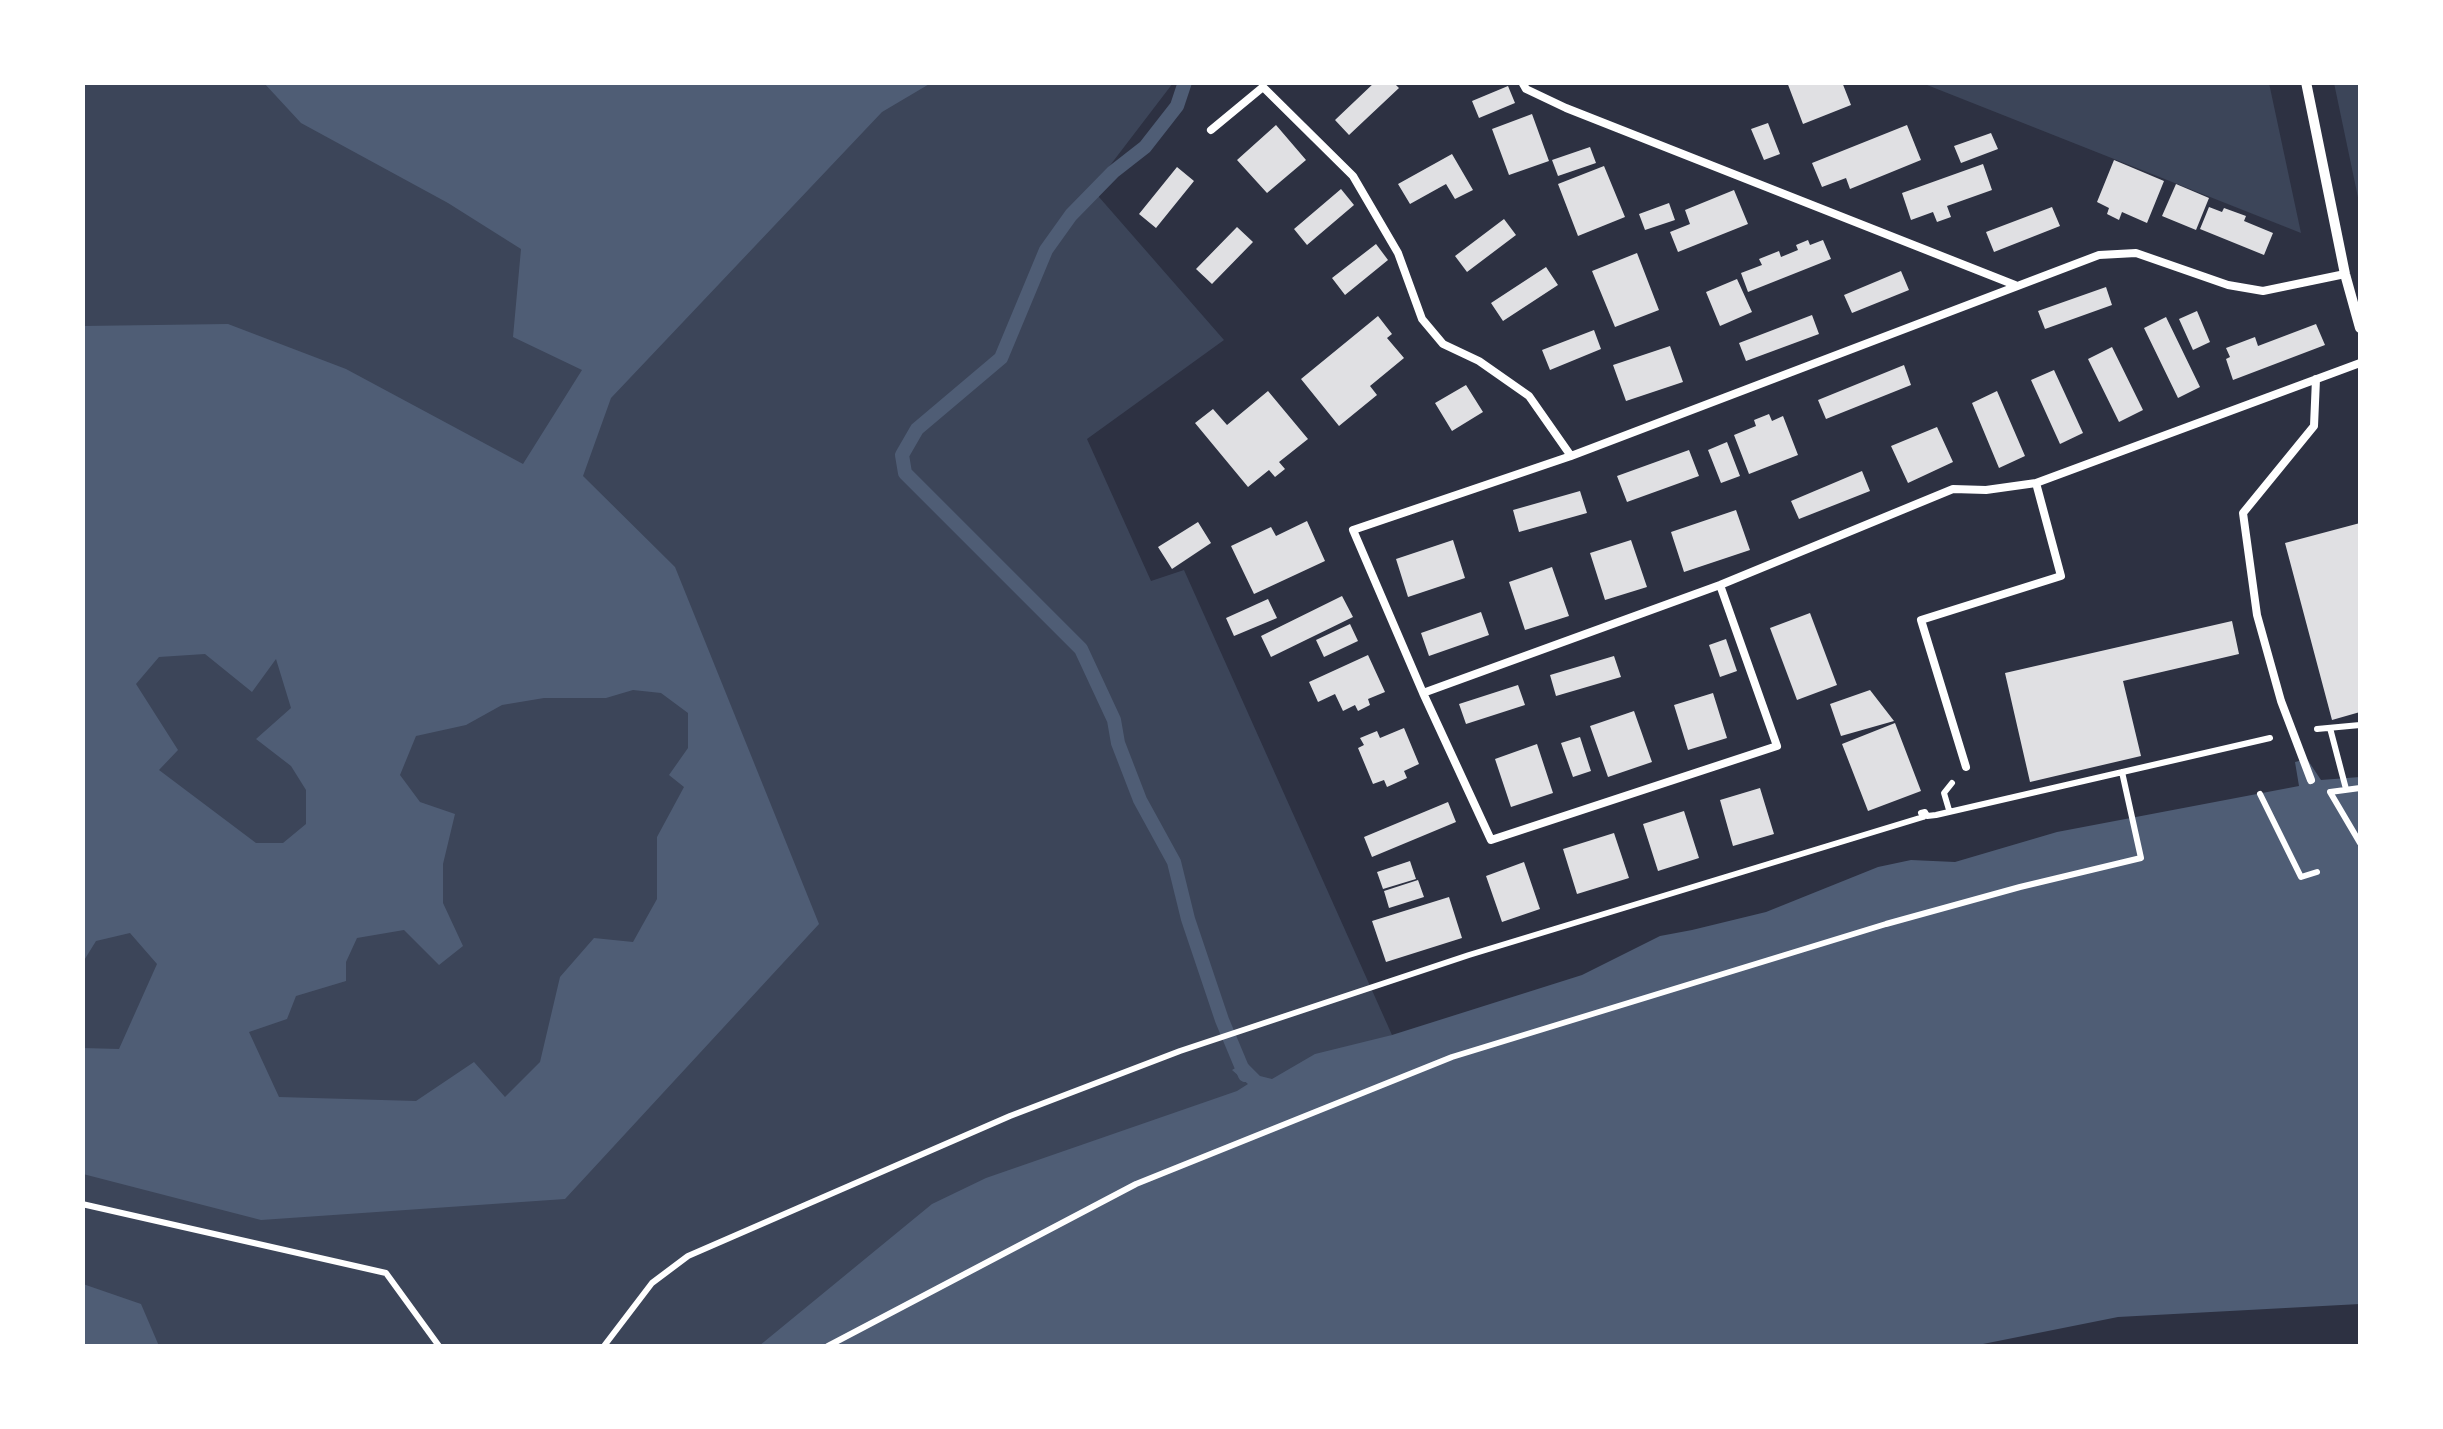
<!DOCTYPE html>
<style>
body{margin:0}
#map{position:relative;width:2443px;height:1429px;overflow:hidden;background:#2d3142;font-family:Spectral,serif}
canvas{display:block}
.frame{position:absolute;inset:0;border:85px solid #fff;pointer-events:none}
</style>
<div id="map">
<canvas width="2443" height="1429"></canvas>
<div class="frame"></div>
</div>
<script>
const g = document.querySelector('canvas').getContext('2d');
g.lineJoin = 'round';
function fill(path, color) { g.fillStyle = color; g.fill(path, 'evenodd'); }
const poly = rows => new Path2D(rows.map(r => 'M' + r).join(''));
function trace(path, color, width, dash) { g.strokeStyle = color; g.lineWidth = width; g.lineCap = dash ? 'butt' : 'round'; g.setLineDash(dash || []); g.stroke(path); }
fill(poly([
 [82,83,1173,83,1092,189,1224,340,1087,439,1151,581,1184,570,1392,1035,767,1346,83,1346],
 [1922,83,2269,83,2301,233],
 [2334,83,2360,83,2360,207]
]), '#3c4559');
fill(poly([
 [264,83,931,83,882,112,611,398,583,476,675,567,819,924,565,1199,261,1220,83,1174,83,1048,119,1049,157,964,130,933,96,941,83,962,83,326,228,324,346,369,523,464,582,370,513,337,521,249,448,203,301,123],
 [205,654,252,692,276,659,291,708,256,739,291,766,306,790,306,824,283,843,256,843,159,770,178,750,136,684,159,657],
 [633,690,661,693,688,713,688,748,669,775,684,787,657,837,657,899,633,942,594,938,560,977,540,1062,505,1097,474,1062,416,1101,279,1097,249,1032,287,1019,296,996,346,981,346,962,357,938,404,930,439,965,463,946,443,903,443,864,455,814,420,802,400,775,416,736,466,725,502,705,544,698,606,698],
 [2307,759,2321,780,2360,777,2360,1304,2118,1317,1973,1346,759,1346,932,1204,986,1178,1237,1091,1248,1084,1232,1070,1237,1067,1235,1061,1242,1058,1244,1065,1248,1064,1260,1076,1272,1079,1315,1054,1392,1035,1582,975,1660,936,1692,930,1766,912,1878,867,1911,860,1955,862,2057,832,2299,786,2295,762],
 [83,1284,141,1304,159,1346,83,1346]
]), '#4f5d75');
trace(poly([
 [1185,82,1177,106,1145,147,1113,172,1071,215,1046,250,1001,358,917,429,902,455,905,473,1081,649,1114,720,1118,743,1140,800,1174,862,1188,919,1222,1020,1245,1075]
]), '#4f5d75', 14);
fill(poly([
 [1375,82,1393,82,1399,88,1349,135,1335,120],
 [1787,82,1842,82,1851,105,1803,124],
 [1508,86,1515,103,1479,118,1472,101],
 [1532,114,1549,161,1509,175,1492,129],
 [1768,123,1780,154,1764,160,1751,129],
 [1276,125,1306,160,1267,193,1237,160],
 [1907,125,1921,160,1850,189,1846,178,1822,187,1812,163],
 [1991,133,1998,149,1961,163,1954,146],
 [1590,147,1596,163,1558,176,1552,160],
 [1452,154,1473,190,1455,199,1446,184,1410,204,1398,184],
 [2114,160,2164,181,2147,223,2122,212,2119,220,2107,214,2109,208,2097,202],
 [1983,164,1992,190,1947,206,1951,217,1937,222,1933,212,1911,220,1902,193],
 [1604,166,1625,217,1578,236,1558,184],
 [1177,167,1194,181,1156,228,1139,214],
 [2176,184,2209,198,2196,230,2162,216],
 [1341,189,1354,205,1307,245,1294,229],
 [1734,190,1748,224,1678,252,1670,232,1690,224,1685,210],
 [1669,203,1675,220,1645,230,1639,214],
 [2052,207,2060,226,1994,252,1986,232],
 [2209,207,2222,212,2224,208,2246,216,2244,221,2273,233,2264,255,2200,229],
 [1504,219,1516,235,1467,272,1455,256],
 [1237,227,1253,242,1212,284,1196,269],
 [1808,240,1810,245,1823,240,1831,259,1748,292,1741,273,1762,265,1759,259,1779,251,1781,257,1798,250,1796,245],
 [1376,244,1388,260,1345,295,1332,278],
 [1637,253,1659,310,1615,327,1592,271],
 [1546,267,1558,285,1503,321,1491,303],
 [1901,271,1909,290,1852,313,1844,295],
 [1737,279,1752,312,1720,326,1706,292],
 [2106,287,2112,305,2045,329,2038,311],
 [2197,311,2210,342,2193,350,2179,319],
 [1812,315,1819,334,1746,361,1739,343],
 [1378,316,1392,334,1387,338,1404,358,1370,386,1377,395,1339,426,1301,379],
 [2166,317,2200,387,2178,398,2144,328],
 [2316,324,2325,345,2233,380,2226,359,2230,357,2226,348,2255,337,2258,346],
 [1594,330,1601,349,1550,370,1542,350],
 [1670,346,1683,382,1626,401,1613,365],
 [2112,347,2143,410,2119,422,2088,359],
 [1904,365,1911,385,1826,419,1818,400],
 [2054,370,2083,433,2060,444,2031,380],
 [1466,385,1483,412,1452,431,1435,403],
 [1268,391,1308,439,1279,462,1285,469,1275,477,1269,470,1248,487,1195,423,1213,409,1227,425],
 [1997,391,2025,456,1999,468,1972,403],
 [1769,414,1772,421,1783,416,1798,455,1749,474,1734,435,1756,426,1754,420],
 [1937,427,1953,462,1908,483,1891,446],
 [1727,442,1740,476,1721,483,1708,450],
 [1689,450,1699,476,1627,502,1617,476],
 [1862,471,1870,491,1799,519,1791,501],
 [1580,491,1587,513,1519,532,1513,510],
 [1736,510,1750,550,1684,572,1671,532],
 [1307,521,1325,561,1254,594,1231,546,1271,527,1276,536],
 [1198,522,1211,543,1172,569,1158,547],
 [2360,523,2360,712,2332,720,2285,543],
 [1453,540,1465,578,1408,597,1396,559],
 [1631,540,1647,587,1605,600,1590,553],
 [1552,567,1569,616,1525,630,1509,582],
 [1342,596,1353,617,1271,657,1261,636],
 [1268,599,1277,618,1234,636,1226,618],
 [1481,612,1489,635,1429,656,1421,633],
 [1810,613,1837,685,1797,700,1770,628],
 [2232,621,2239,654,2123,681,2141,756,2030,782,2005,673],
 [1350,624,1358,641,1324,657,1316,640],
 [1726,639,1737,671,1720,677,1709,645],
 [1368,655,1385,692,1368,699,1370,705,1358,711,1355,705,1343,711,1335,694,1318,702,1309,682],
 [1614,656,1621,677,1556,696,1550,675],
 [1518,685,1525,705,1466,724,1459,704],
 [1870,690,1894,721,1841,736,1830,704],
 [1713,693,1727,738,1688,750,1674,705],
 [1634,711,1652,762,1608,777,1590,726],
 [1895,723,1921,791,1868,811,1842,744],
 [1404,728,1419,764,1404,771,1407,778,1387,787,1384,780,1373,784,1358,748,1364,745,1360,738,1377,731,1380,738],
 [1580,737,1591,771,1573,777,1561,743],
 [1537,744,1553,793,1511,807,1495,759],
 [1760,788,1774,834,1733,846,1720,800],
 [1448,802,1456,822,1372,857,1364,837],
 [1684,811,1699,858,1658,871,1643,824],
 [1614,833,1629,878,1577,894,1563,849],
 [1410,861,1416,879,1383,889,1377,872],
 [1524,862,1540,909,1502,922,1486,876],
 [1418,880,1424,897,1389,908,1384,891],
 [1449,897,1462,938,1386,962,1372,921]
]), '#e0e0e3');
trace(poly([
 [2330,728,2346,789],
 [2317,729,2360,725],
 [2360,788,2330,792,2360,843],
 [2260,794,2301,877,2317,872],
 [1949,810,1944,793,1952,783],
 [82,1204,386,1273,439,1346],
 [604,1346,652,1283,688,1256,1010,1116,1180,1051,1469,955,1923,817,1921,813,1925,812,1927,816,1936,815,2270,738],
 [828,1346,1136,1184,1452,1057,1886,924,2020,887,2141,858,2122,772]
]), '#fff', 6);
trace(poly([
 [1522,82,1526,89,1566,108,2015,285],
 [1211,130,1263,87,1353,176,1398,253,1422,319,1443,344,1479,361,1529,396,1571,456],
 [1720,585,1777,746,1491,840,1423,693,1353,530,1571,456,2099,255,2136,253,2228,285,2263,291,2345,274],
 [1423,693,1720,585,1953,489,1986,490,2036,483,2360,363],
 [1966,767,1921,620,2061,576,2036,483],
 [2311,780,2281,701,2257,615,2243,513,2314,426,2316,379]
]), '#fff', 8);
trace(poly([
 [2306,82,2345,274,2360,328]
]), '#fff', 10);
</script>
